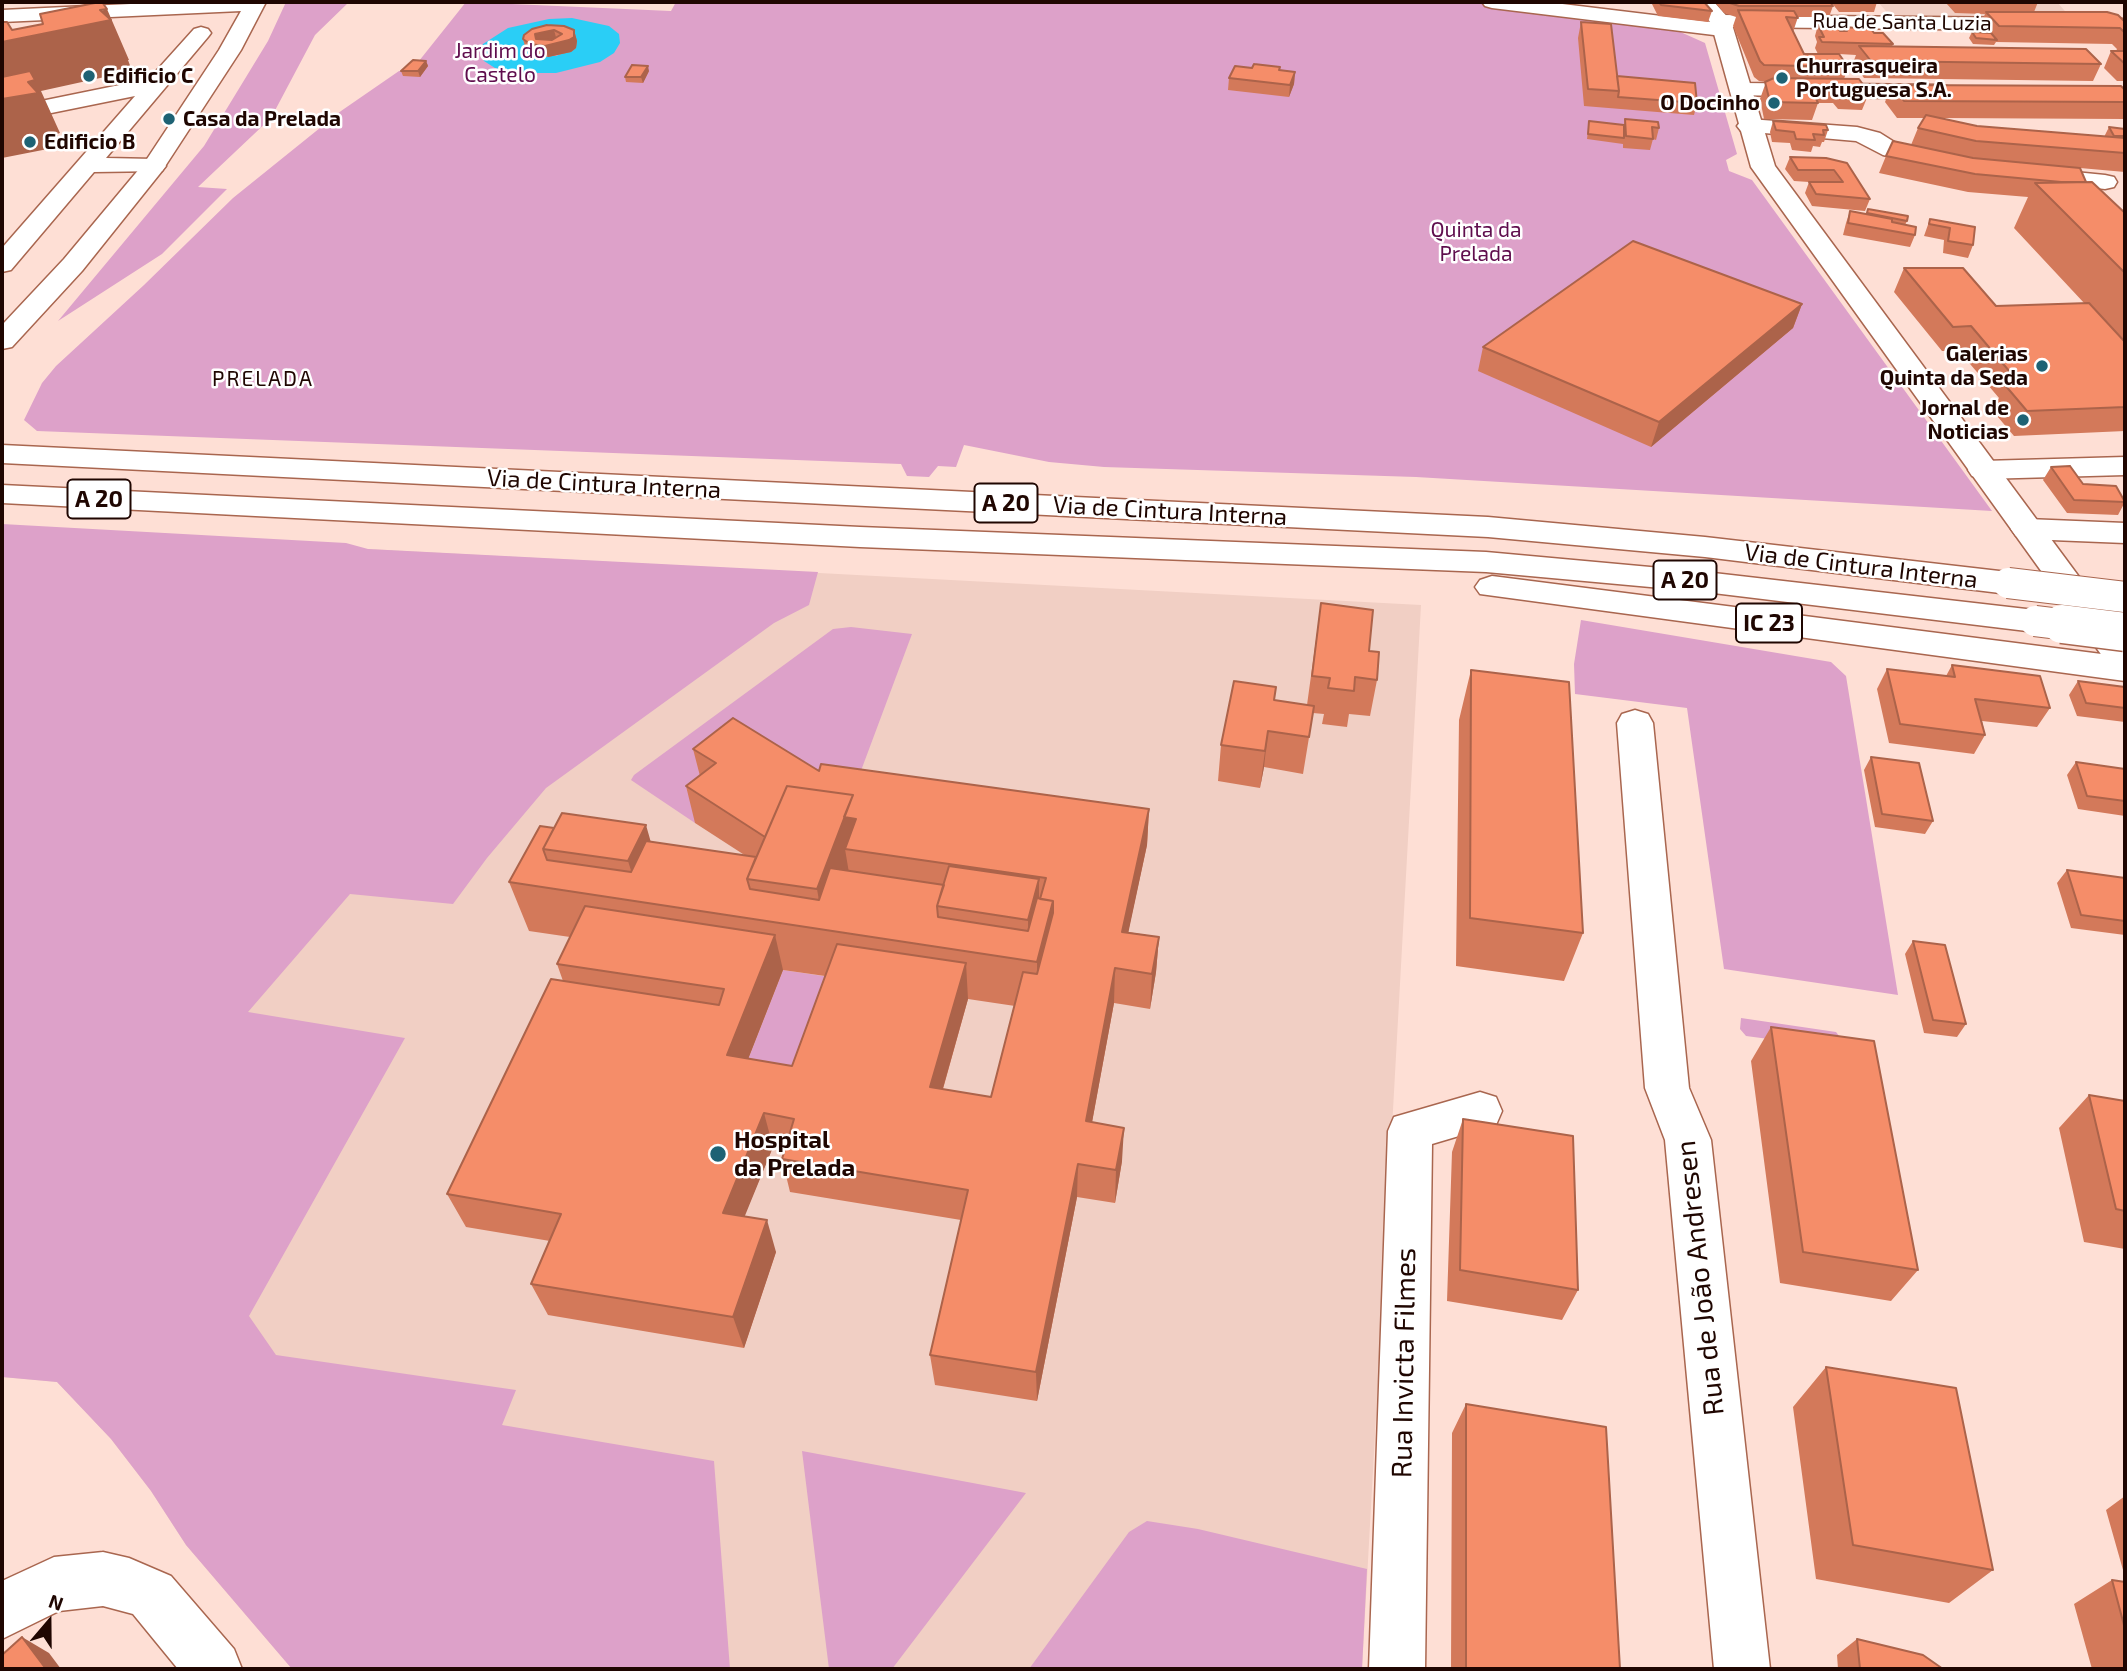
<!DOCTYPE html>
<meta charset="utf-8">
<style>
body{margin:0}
#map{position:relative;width:2127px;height:1671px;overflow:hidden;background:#fedfd5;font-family:"Exo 2",sans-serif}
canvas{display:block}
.frame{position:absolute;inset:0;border:4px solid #1f0601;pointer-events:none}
.north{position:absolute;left:14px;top:1587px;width:70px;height:70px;-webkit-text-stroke:5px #fff;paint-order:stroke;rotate:20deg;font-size:19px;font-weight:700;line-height:28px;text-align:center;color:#1f0601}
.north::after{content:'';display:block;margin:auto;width:24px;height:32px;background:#1f0601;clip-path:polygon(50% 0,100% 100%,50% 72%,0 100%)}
</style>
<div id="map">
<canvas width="2127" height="1671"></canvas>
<div class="frame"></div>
<div class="north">N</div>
</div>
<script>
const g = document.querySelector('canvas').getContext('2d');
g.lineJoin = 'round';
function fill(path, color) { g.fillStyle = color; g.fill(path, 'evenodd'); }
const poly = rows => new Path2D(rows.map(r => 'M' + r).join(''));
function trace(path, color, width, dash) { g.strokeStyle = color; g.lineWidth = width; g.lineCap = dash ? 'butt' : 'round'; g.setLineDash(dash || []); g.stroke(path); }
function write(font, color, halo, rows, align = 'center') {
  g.font = font + ' "Exo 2",sans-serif'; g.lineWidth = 5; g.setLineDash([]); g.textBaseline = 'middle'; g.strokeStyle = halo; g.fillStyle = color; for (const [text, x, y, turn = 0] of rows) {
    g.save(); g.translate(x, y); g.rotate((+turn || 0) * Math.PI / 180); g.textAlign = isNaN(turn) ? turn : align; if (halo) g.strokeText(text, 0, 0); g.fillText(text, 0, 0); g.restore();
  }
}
fill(poly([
 [1878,2,2057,2,2071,18,1891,17],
 [368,549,1421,605,1362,1669,292,1669,186,1545,151,1491,111,1439,57,1382,2,1377]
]), '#f1cfc4');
fill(poly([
 [286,2,349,2,315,35,271,118,198,187,227,189,162,254,58,321,204,146,268,41],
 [466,2,671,11,676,2,1461,2,1656,21,1705,43,1737,154,1726,160,1729,171,1752,180,1992,511,1416,477,1104,467,1049,462,964,445,956,467,938,466,929,477,907,476,901,464,37,431,24,420,42,383,56,366,144,285,233,198,341,111,399,71,411,71],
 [2,524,346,543,368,549,818,572,809,605,774,623,546,788,487,858,453,904,350,894,248,1012,405,1038,249,1316,276,1355,516,1390,502,1425,714,1461,730,1669,292,1669,186,1545,151,1491,111,1439,57,1382,2,1377],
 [1581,620,1831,662,1846,676,1898,995,1724,969,1687,708,1575,694,1574,664],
 [851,627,912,634,859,776,695,823,631,780,634,775,833,629],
 [783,970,843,979,800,1100,736,1090],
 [1741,1018,1836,1032,1844,1042,1837,1048,1746,1036,1740,1029],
 [802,1451,1026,1493,892,1669,829,1669],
 [1147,1521,1198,1529,1367,1569,1362,1669,1029,1669,1129,1532]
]), '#dda1c9');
fill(poly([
 [572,18,609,26,619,34,620,43,614,53,600,62,556,73,512,73,495,68,484,61,480,53,483,44,508,28,549,19],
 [576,41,576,48,556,56,533,55,526,50,526,46]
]), '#2acef6');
const street = poly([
 [1482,2,1546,2,1711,22,1714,17,1721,15,2125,19,2125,31,1731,27,1732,30,1729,34,1722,36,1492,8,1485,6,1482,2],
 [201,27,208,29,211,33,208,37,106,158,154,159,162,161,166,166,162,171,94,172,11,270,2,272,2,248,135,96,2,123,2,109,149,79,194,29,201,27],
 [1741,83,1942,85,1950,87,1953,92,1950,97,1942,99,1733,95,1730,90,1733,85,1741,83],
 [1749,119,1857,127,1880,133,1899,145,1949,157,1953,162,1949,167,1941,169,1883,155,1856,141,1741,131,1737,126,1741,121,1749,119],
 [2035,168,2105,175,2114,177,2117,182,2114,187,2105,189,2026,180,2023,175,2026,170,2035,168],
 [2125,457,2125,475,1983,479,1972,476,1968,470,1972,464,1983,461,2125,457],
 [2027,519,2125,523,2125,543,2027,539,2016,536,2011,529,2016,522,2027,519],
 [1635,710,1648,714,1653,723,1689,1088,1711,1140,1770,1669,1714,1669,1665,1140,1645,1088,1617,723,1622,714,1635,710],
 [1480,1092,1496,1097,1502,1111,1496,1125,1432,1144,1425,1669,1369,1669,1388,1131,1394,1117,1480,1092],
 [103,1552,129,1558,171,1576,234,1649,242,1669,178,1669,133,1614,103,1606,59,1611,2,1639,2,1581,54,1557,103,1552]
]);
const secondary = poly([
 [173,2,266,2,241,50,162,171,82,271,12,347,2,349,2,325,64,259,145,162,219,50,241,11,2,22,2,10,173,2],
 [1693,2,1714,2,1731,21,1775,166,2125,639,2125,675,2113,671,1751,167,1711,23,1693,2]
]);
const highway = poly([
 [2,445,1488,517,1705,537,2008,572,2020,576,2024,583,2020,590,2008,594,1705,557,1488,537,2,463,2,445],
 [2,485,860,527,1486,552,1705,572,2035,610,2047,613,2052,621,2047,629,2035,632,1705,592,1486,572,860,547,2,503,2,485],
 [1492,576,2125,657,2125,681,1480,594,1475,587,1480,580,1492,576]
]);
trace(street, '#a9664f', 3);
trace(secondary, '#a9664f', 3);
trace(highway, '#a9664f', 3);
fill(street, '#fff');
fill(secondary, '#fff');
fill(highway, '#fff');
const highwayBridgeFar1 = poly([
 [2008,583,2125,597],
 [2035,621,2076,626]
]);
const highwayBridge = poly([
 [2062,624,2125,632]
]);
trace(highwayBridgeFar1, '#a9664f', 32, []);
trace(highwayBridge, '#a9664f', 41, []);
trace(highwayBridgeFar1, '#fff', 30);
trace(highwayBridge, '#fff', 38);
fill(poly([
 [1651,2,1704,2,1712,11,1708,22,1658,16],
 [1715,2,1830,2,1833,6,1829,17,1798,17,1793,32,1804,54,1818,54,1815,48,1817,42,1815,36,1818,25,1840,31,1843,31,1844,27,1874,33,1893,44,1892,47,2101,64,2093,81,1864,78,1853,63,1856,55,1839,54,1848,67,1844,79,1869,93,1862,110,1838,109,1833,103,1818,103,1812,120,1764,119,1760,99,1766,82,1759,81,1754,77,1733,26,1736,17,1724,13],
 [1831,2,1877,2,1874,12,1839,12],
 [1924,2,2038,2,2034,12,2125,22,2125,81,2117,81,2104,68,2111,51,2116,51,2117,49,2112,44,1996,42,1994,45,1973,44,1969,38,1972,32,1984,33,1979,28,1985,14,1955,13,1946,3,1925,3],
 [1581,22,1617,76,1697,103,1694,115,1584,106,1578,38],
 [532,29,574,30,577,41,576,48,571,52,548,57,533,55,526,50,523,39],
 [426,61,428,66,420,77,403,76,401,71],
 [649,71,643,83,626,82,625,77],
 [1280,71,1295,72,1294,84,1289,97,1228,90,1229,78],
 [1892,85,2125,90,2125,119,1941,118,1977,126,2104,137,2109,127,2125,129,2125,172,2080,168,2086,182,2125,213,2125,431,2014,436,1992,410,1999,398,1959,351,1942,351,1894,292,1904,268,1996,306,2085,304,2014,228,2028,197,1968,192,1879,173,1886,156,1911,145,1918,128,1924,118,1897,118,1885,102],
 [1625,119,1659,128,1656,140,1653,139,1650,150,1623,148,1623,144,1587,139,1589,121,1624,125],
 [1773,121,1828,130,1824,142,1822,142,1820,147,1813,146,1811,152,1792,150,1790,143,1772,142,1770,132],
 [1790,157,1826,158,1870,199,1865,211,1812,206,1805,193,1809,182,1794,181,1785,169],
 [1868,209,1907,221,1905,225,1915,235,1910,247,1843,235,1846,223,1850,211,1866,214],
 [1930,219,1975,227,1973,245,1968,258,1943,253,1944,240,1924,236],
 [1802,304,1793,328,1651,447,1478,371,1483,347],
 [2051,467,2083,484,2125,502,2118,515,2067,513,2043,480],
 [1321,603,1369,651,1377,680,1370,716,1349,714,1347,727,1322,724,1324,714,1313,713,1303,774,1264,767,1260,788,1218,781,1221,745,1275,700,1307,705],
 [1952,665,2050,708,2037,727,1982,721,1985,735,1974,754,1889,743,1877,689,1887,669,1946,676],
 [1471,670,1583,933,1564,981,1456,966,1459,720],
 [2078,681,2125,687,2125,722,2077,716,2069,695],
 [693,749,819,771,1149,809,1147,845,1128,932,1159,937,1156,972,1150,1009,1114,1003,1092,1122,1122,1161,1115,1203,1077,1197,1037,1401,935,1385,930,1355,961,1220,790,1192,782,1159,785,1149,773,1147,744,1216,776,1252,744,1348,548,1315,531,1284,550,1241,466,1227,447,1194,563,981,557,964,570,937,529,931,509,882,540,826,746,856,695,823,686,786,700,776],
 [783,970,825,976,792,1066,748,1059],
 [968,999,1015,1006,991,1097,943,1089],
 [1871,757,1933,821,1925,834,1875,827,1864,770],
 [2076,762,2125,769,2125,816,2078,809,2067,775],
 [2067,870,2125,878,2125,935,2071,928,2057,883],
 [1913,941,1966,1024,1957,1037,1924,1033,1905,954],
 [1771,1027,1918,1270,1891,1301,1780,1283,1751,1061],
 [2089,1095,2125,1101,2125,1249,2084,1242,2059,1128],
 [1463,1119,1578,1290,1562,1320,1447,1301,1452,1152],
 [1826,1367,1993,1570,1949,1603,1816,1579,1793,1407],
 [1466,1404,1620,1669,1451,1669,1452,1433],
 [2125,1496,2125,1577,2106,1510],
 [2112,1580,2125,1582,2125,1669,2092,1669,2074,1604],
 [1857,1639,1943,1669,1838,1669,1837,1655]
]), '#d3795a');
fill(poly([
 [107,9,129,60,128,60,132,71,41,91,60,133,57,134,63,146,2,158,2,42],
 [554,30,557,41,538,45,535,34],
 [574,30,577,41,576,48,571,52,548,57,545,46],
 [426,61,428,66,420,77,418,71],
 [648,66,649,71,643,83,641,77],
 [1295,72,1294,84,1289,97,1290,85],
 [1802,304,1793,328,1651,447,1659,422],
 [1268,731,1264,767,1260,788,1265,751],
 [853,795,861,851,845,849,851,885,824,930,817,889],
 [1149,809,1147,845,1121,967,1122,932],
 [646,825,663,885,641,902,628,861],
 [1039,879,1039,911,1029,961,1028,920],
 [1053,901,1053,949,1038,1009,1037,962],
 [775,935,783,970,736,1090,727,1055],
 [1159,937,1156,972,1150,1009,1152,974],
 [966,963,968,999,934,1120,930,1087],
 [1115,968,1114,1003,1086,1155,1086,1121],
 [764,1113,773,1147,733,1245,723,1213],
 [1124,1128,1122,1161,1115,1203,1116,1170],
 [1078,1164,1077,1197,1037,1401,1036,1372],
 [767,1220,776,1252,744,1348,733,1317],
 [22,1637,49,1653,61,1669,46,1669]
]), '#ac634a');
const building = poly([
 [100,2,102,2,107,9,100,10,111,20,2,42,2,22,7,22,12,30,43,24,40,14,100,2],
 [1659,2,1704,2,1712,11,1661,5,1659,2],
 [1727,2,1830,2,1833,6,1739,6,1727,2],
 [1738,10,1794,11,1798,18,1786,17,1804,54,1839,54,1848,67,1764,65,1760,61,1738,10],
 [1986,12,2107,12,2118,15,2125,22,2125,33,2120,28,1999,26,1986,12],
 [1581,22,1611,24,1619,91,1588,89,1581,22],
 [547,25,564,26,574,30,574,37,569,40,545,46,530,44,523,39,524,35,532,29,547,25],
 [554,30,562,34,552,40,536,39,535,34,554,30],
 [1818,25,1837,26,1840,31,1847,31,1844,27,1871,29,1874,33,1883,33,1893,44,1822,42,1819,37,1824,37,1818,25],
 [1972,32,1991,33,1997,40,1976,38,1972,32],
 [1859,46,2086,49,2101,64,1871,61,1859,46],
 [2111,51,2125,51,2125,64,2111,51],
 [413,60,426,61,418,71,401,71,413,60],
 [1254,64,1280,67,1279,70,1295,72,1290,85,1229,78,1235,66,1252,68,1254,64],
 [632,65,648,66,641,77,625,77,632,65],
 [30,71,35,80,28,82,38,93,2,99,2,77,30,71],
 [1617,76,1695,83,1697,103,1618,97,1619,91,1617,76],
 [1774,78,1859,79,1869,93,1844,92,1839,86,1810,85,1818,103,1770,102,1765,82,1774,78],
 [1892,85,2121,86,2125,90,2125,102,1904,101,1892,85],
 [1926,115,1977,126,2125,138,2125,153,1976,141,1918,128,1926,115],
 [1625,119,1658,122,1659,128,1652,127,1653,139,1626,136,1625,119],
 [1589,121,1624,125,1624,138,1588,134,1589,121],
 [1773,121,1826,125,1828,130,1823,130,1824,135,1813,134,1815,140,1796,139,1794,132,1776,130,1773,121],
 [2109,127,2125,129,2125,136,2114,136,2109,127],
 [1893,141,1973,158,2080,168,2086,182,2061,182,1975,174,1886,156,1893,141],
 [1790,157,1826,158,1847,163,1870,199,1816,194,1809,182,1843,182,1834,170,1798,170,1790,157],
 [2092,182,2125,213,2125,273,2035,183,2092,182],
 [1868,209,1908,216,1907,221,1867,213,1868,209],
 [1850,211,1892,219,1892,222,1916,227,1915,235,1848,223,1850,211],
 [1930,219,1975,227,1973,245,1948,241,1950,228,1929,224,1930,219],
 [1633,241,1802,304,1659,422,1483,347,1633,241],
 [1904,268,1963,268,1996,306,2089,303,2125,342,2125,407,2027,411,2005,385,2021,385,1971,326,1953,327,1904,268],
 [2070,466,2083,484,2116,486,2125,502,2074,500,2051,467,2070,466],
 [1321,603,1373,610,1369,651,1379,652,1377,680,1355,677,1354,691,1328,688,1330,678,1312,676,1321,603],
 [1952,665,2040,676,2050,708,1975,699,1985,735,1900,724,1887,669,1955,677,1952,665],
 [1471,670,1569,682,1583,933,1470,918,1471,670],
 [1234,681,1276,687,1274,700,1314,706,1309,737,1268,731,1265,751,1221,745,1234,681],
 [2078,681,2125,687,2125,708,2086,703,2078,681],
 [733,718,819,771,821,764,1149,809,1122,932,1159,937,1152,974,1115,968,1086,1121,1124,1128,1116,1170,1078,1164,1036,1372,930,1355,968,1190,782,1159,794,1119,764,1113,723,1213,767,1220,733,1317,531,1284,561,1214,447,1194,551,979,719,1005,724,989,557,964,585,906,775,935,727,1055,792,1066,837,944,966,963,930,1087,991,1097,1023,972,1037,974,1053,913,1053,901,1040,899,1046,878,845,849,856,819,844,817,853,795,787,786,765,837,686,786,716,763,693,749,733,718],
 [1871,757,1919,763,1933,821,1882,814,1871,757],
 [2076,762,2125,769,2125,801,2087,796,2076,762],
 [787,786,853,795,817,889,747,879,787,786],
 [562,813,646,825,628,861,543,849,562,813],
 [540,826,554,828,543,849,547,860,631,872,646,841,756,857,747,879,750,889,819,900,830,868,944,885,937,906,938,917,1028,931,1037,898,1053,901,1037,962,509,882,540,826],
 [949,866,1039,879,1028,920,937,906,949,866],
 [2067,870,2125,878,2125,921,2081,915,2067,870],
 [1913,941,1945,945,1966,1024,1933,1020,1913,941],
 [1771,1027,1874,1041,1918,1270,1803,1252,1771,1027],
 [2089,1095,2125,1101,2125,1211,2116,1209,2089,1095],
 [1463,1119,1573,1136,1578,1290,1460,1270,1463,1119],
 [1826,1367,1956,1388,1993,1570,1853,1545,1826,1367],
 [1466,1404,1606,1427,1620,1669,1466,1669,1466,1404],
 [2112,1580,2125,1582,2125,1629,2112,1580],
 [22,1637,46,1669,2,1669,2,1655,22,1637],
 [1857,1639,1923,1655,1943,1669,1860,1669,1857,1639]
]);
fill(building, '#f58d69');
trace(building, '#ac634a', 2);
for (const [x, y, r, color] of [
 [89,76,7,"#1e6274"],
 [1782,78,7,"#1e6274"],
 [1774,103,7,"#1e6274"],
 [169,119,7,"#1e6274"],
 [30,142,7,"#1e6274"],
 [2042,366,7,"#1e6274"],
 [2023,420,7,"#1e6274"],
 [718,1154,9,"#1e6274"]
]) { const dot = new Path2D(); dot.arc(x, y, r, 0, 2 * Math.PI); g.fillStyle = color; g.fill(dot); trace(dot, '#fff', 2.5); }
write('21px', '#1f0601', '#fff', [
 ["Rua de Santa Luzia",1902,22,1]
]);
write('21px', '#5f0d4d', '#fff', [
 ["Jardim do",500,51],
 ["Castelo",500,75],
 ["Quinta da",1476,230],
 ["Prelada",1476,254]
]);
write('bold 21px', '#1f0601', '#fff', [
 ["Churrasqueira",1796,66],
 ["Portuguesa S.A.",1796,90],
 ["Edificio C",103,76],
 ["O Docinho",1760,103,"right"],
 ["Casa da Prelada",183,119],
 ["Edificio B",44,142],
 ["Galerias",2028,354,"right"],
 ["Quinta da Seda",2028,378,"right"],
 ["Jornal de",2009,408,"right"],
 ["Noticias",2009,432,"right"]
], 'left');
g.letterSpacing = '2px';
write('21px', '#1f0601', '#fff', [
 ["PRELADA",263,379]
]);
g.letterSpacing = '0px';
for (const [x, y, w] of [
 [99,499,63],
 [1006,503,63],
 [1685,580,63],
 [1769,623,66]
]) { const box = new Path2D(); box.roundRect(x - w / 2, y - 19.5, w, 39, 5); g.fillStyle = '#fff'; g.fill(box); trace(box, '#1f0601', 2); }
write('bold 23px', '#1f0601', null, [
 ["A 20",99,499],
 ["A 20",1006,503],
 ["A 20",1685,580],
 ["IC 23",1769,623]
]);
write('24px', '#1f0601', '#fff', [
 ["Via de Cintura Interna",604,484,3],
 ["Via de Cintura Interna",1170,511,3],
 ["Via de Cintura Interna",1861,566,7]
]);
write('bold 24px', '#1f0601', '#fff', [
 ["Hospital",734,1140],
 ["da Prelada",734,1168]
], 'left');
write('28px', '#1f0601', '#fff', [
 ["Rua de João Andresen",1700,1278,-96],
 ["Rua Invicta Filmes",1404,1363,-89]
]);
</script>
